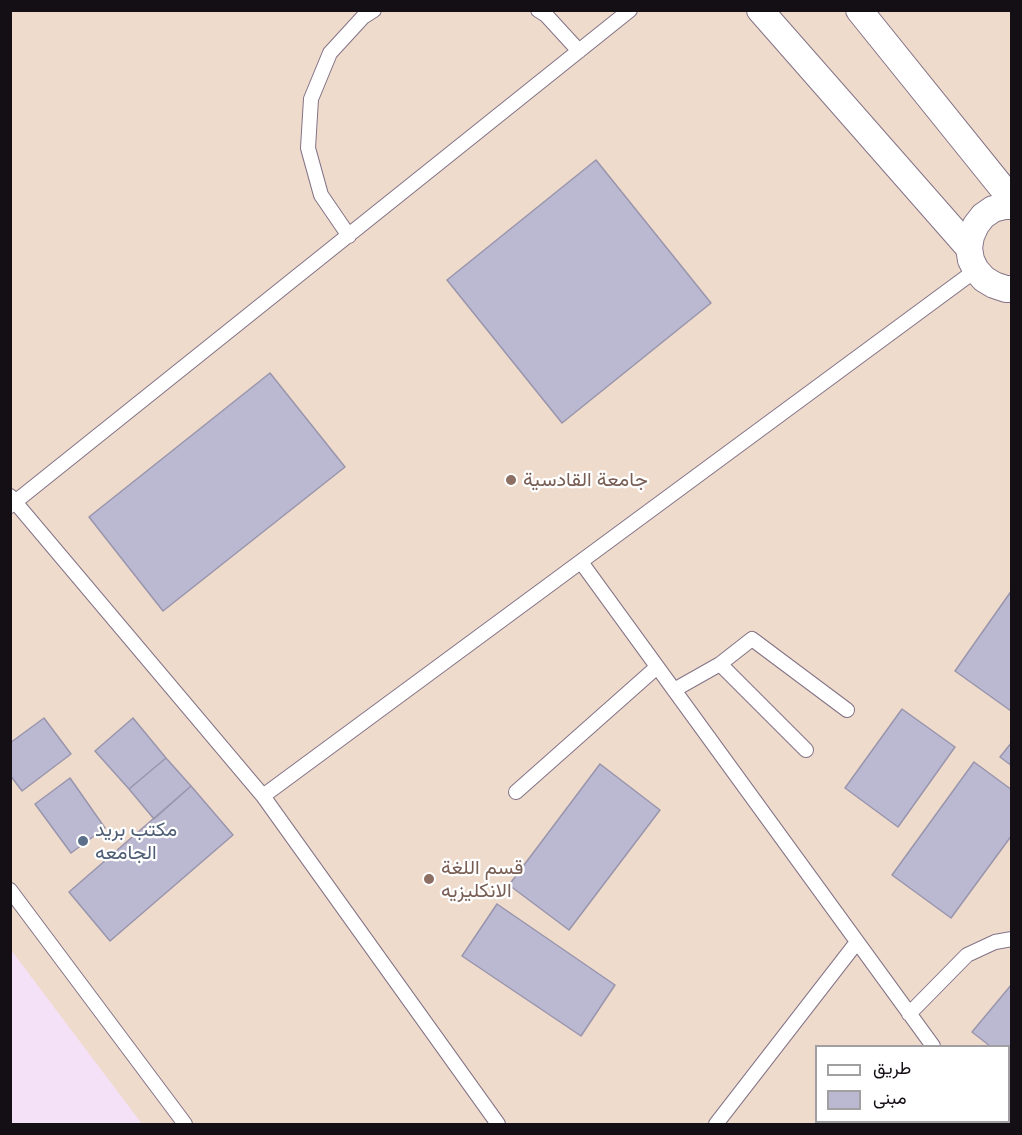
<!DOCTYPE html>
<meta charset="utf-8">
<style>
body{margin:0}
#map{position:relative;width:1022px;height:1135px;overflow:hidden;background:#f4e1f7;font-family:Lato,Vazirmatn,sans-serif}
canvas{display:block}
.frame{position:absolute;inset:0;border:12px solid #140e15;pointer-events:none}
.legend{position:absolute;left:815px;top:1045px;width:195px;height:78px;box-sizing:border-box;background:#fff;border:2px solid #a19fa1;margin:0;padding:8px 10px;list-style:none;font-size:18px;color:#140e15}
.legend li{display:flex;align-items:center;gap:12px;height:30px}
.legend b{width:30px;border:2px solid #a19fa1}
</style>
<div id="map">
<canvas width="1022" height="1135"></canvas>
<div class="frame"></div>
<ul class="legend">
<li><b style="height:8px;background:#fff"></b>طريق</li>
<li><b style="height:16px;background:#bbb8d1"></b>مبنى</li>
</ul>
</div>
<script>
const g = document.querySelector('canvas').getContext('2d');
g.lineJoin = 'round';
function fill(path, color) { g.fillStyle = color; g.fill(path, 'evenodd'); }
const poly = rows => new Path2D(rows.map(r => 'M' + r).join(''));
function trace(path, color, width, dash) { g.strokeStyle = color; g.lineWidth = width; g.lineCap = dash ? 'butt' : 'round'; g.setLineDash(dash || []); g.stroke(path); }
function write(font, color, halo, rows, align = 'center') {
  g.font = font + ' Lato,Vazirmatn,sans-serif'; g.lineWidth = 4.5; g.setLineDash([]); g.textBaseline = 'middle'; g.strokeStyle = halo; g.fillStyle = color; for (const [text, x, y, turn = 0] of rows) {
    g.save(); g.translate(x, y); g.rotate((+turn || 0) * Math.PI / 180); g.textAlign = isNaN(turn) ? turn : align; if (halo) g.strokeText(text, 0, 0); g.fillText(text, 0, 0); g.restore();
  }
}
fill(poly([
 [11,11,1011,11,1011,1124,142,1124,11,950],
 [816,1046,1008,1046,1008,1122,816,1122]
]), '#eedbcb');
const building = poly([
 [596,160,711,303,562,423,447,280,596,160],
 [270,373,345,467,163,611,89,517,270,373],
 [1012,590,1012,710,1011,711,955,671,1012,590],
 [902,709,955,747,898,827,845,788,902,709],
 [44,718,71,754,22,791,10,775,10,743,44,718],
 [133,718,166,758,129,789,95,751,133,718],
 [1012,742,1012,766,1000,757,1012,742],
 [166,758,191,786,154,819,129,789,166,758],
 [974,762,1012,790,1012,835,951,918,892,875,974,762],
 [600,764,660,810,569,930,509,885,600,764],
 [70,778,105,828,71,853,35,804,70,778],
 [191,786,233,835,110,941,69,892,191,786],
 [497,904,615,985,581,1036,462,956,497,904],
 [1012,984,1012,1064,1008,1062,1008,1046,990,1046,972,1032,1012,984]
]);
fill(building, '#bbb8d1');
trace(building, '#9995ad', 1.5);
const service = poly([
 [538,10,546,15,579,51],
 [349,236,321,195,308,148,311,99,330,53,363,17,374,10],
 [10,496,263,796,498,1124],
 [10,506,630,10],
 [581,562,933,1046],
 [720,664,752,639,847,710],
 [674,690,720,664,806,750],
 [516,792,657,667],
 [263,796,976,270],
 [10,890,185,1124],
 [909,1014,967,955,995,942,1012,939],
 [988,1122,990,1124],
 [716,1124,857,942]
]);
const minor = poly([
 [760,10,969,248],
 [859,10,1012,200],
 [1012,206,1005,206,993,209,983,216,976,225,971,236,969,248,971,260,976,270,984,279,994,285,1006,289,1012,289]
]);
trace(service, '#847387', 16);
trace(minor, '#847387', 28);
trace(service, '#fff', 14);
trace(minor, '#fff', 26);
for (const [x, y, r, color] of [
 [511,480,6,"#8d6e63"],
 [83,841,6,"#5c6f8a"],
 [429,879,6,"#8d6e63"]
]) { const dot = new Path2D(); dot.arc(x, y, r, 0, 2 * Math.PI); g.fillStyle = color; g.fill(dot); trace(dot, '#fff', 2); }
write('20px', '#785e54', '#fff', [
 ["جامعة القادسية",523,480],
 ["قسم اللغة",441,868],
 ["الانكليزيه",441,891]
], 'left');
write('20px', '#4e5e75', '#fff', [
 ["مكتب بريد",95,830],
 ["الجامعه",95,853]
], 'left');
</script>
